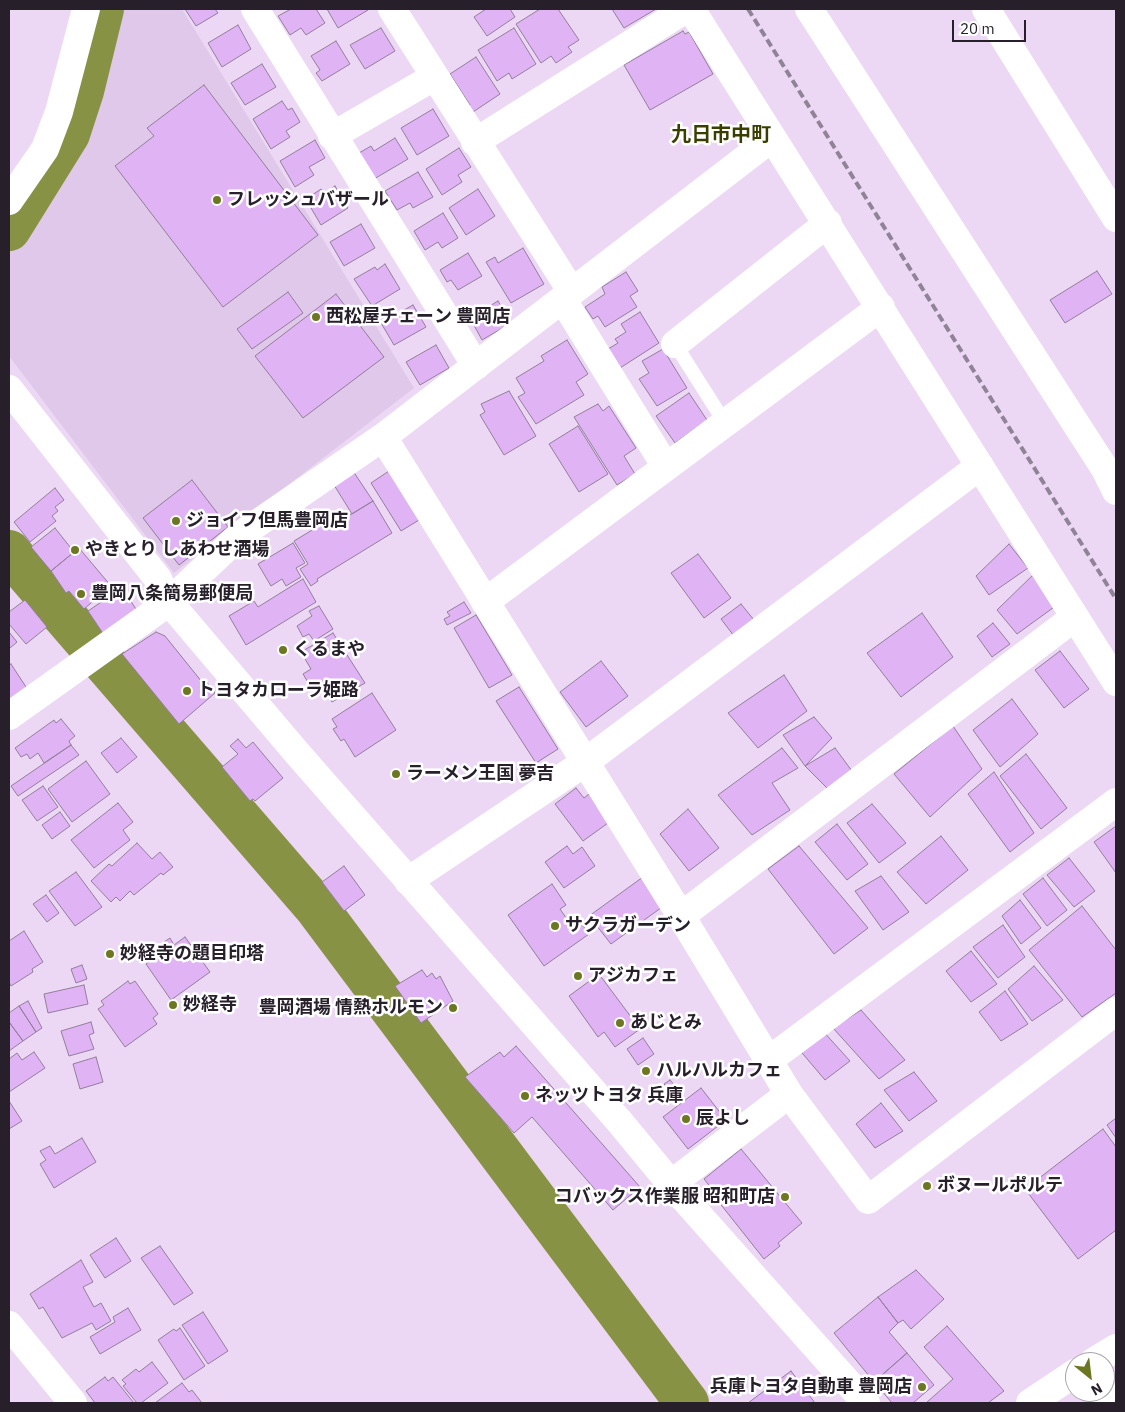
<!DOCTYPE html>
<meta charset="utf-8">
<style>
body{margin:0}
#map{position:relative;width:1125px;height:1412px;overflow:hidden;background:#ecd8f5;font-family:"IBM Plex Sans",sans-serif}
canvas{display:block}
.frame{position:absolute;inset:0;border:10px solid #27202a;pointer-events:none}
.north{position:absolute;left:1065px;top:1352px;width:50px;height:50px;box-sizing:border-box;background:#fff;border:1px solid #a9a6aa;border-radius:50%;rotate:151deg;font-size:14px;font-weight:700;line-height:20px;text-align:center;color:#27202a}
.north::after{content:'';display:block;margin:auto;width:18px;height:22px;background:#6d7620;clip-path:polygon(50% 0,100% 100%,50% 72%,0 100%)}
.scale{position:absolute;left:952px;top:20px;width:74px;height:22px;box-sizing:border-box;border:2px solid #27202a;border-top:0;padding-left:6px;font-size:15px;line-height:18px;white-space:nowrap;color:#27202a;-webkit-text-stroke:4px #fff;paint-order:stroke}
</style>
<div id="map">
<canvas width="1125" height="1412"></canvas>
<div class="frame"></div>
<div class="north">N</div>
<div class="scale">20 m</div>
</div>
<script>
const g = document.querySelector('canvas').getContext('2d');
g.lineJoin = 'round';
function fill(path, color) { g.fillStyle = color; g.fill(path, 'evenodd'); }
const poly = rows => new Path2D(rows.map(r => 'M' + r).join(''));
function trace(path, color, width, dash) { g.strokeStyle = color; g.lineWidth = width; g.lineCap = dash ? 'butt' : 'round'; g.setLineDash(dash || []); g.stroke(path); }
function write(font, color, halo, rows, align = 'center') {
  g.font = font + ' "IBM Plex Sans","Noto Sans JP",sans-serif'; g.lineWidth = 5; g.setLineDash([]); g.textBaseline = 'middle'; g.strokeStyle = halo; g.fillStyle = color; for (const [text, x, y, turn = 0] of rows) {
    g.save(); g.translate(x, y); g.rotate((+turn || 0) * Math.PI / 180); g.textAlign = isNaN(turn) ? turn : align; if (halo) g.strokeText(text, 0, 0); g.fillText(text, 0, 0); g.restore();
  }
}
fill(poly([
 [108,9,182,9,414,388,174,573,9,356,9,243,64,154,82,115]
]), '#dfc8e9');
trace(poly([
 [9,229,68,134,82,91,102,9],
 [9,552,316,907,687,1403]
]), '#889245', 44);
const building = poly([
 [185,9,215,9,218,13,196,26,185,9],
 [291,9,316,9,325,23,306,35,301,28,290,35,278,16,291,9],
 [327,9,368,9,368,10,338,28,327,9],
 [486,9,510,9,515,17,487,36,474,17,486,9],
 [540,9,558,9,579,40,568,47,572,52,556,63,551,56,541,63,516,24,540,9],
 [612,9,656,9,624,28,612,9],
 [238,25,251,49,222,67,208,43,238,25],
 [381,28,395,51,365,69,350,45,381,28],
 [514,28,536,64,512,79,509,73,497,81,478,50,514,28],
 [683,31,685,34,689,32,713,74,650,110,624,65,683,31],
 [336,41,350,64,322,81,316,73,320,70,311,56,336,41],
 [476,57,500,94,470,114,466,107,470,105,450,74,476,57],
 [262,64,276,87,245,105,231,83,262,64],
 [204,85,318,235,223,307,115,166,154,136,147,128,204,85],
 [282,101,288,110,292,108,300,122,286,131,290,137,271,149,253,119,282,101],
 [433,109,449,136,417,155,401,128,433,109],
 [395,138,408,159,374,179,359,153,371,146,374,151,395,138],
 [315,140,325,158,309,167,314,175,295,187,280,161,315,140],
 [459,148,471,167,458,175,462,182,442,195,426,169,459,148],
 [418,172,433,197,413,208,410,203,397,210,385,191,418,172],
 [335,186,348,208,321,225,308,203,312,201,309,197,321,189,324,193,335,186],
 [478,189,495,216,466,235,449,208,478,189],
 [443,213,458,238,442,248,438,242,425,250,414,231,443,213],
 [361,224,375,248,344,266,330,242,361,224],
 [523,248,544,284,511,303,486,262,495,257,498,263,523,248],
 [468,253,482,276,458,290,451,280,447,282,440,270,468,253],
 [385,264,400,289,372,306,354,279,375,267,377,270,385,264],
 [1097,271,1112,294,1065,323,1050,300,1097,271],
 [626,272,638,291,630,296,637,307,605,327,598,316,593,319,585,307,605,294,602,287,626,272],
 [288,292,303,313,252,349,237,329,288,292],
 [336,294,384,357,303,418,255,356,336,294],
 [498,301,511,323,482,340,470,318,498,301],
 [413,305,426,327,394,345,381,323,413,305],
 [640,312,659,343,620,368,608,349,618,343,615,339,626,332,621,324,640,312],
 [567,340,588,374,576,382,584,395,536,424,518,397,525,393,516,378,544,361,541,356,567,340],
 [436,345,449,368,420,385,406,362,436,345],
 [663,349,687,388,657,406,639,379,649,373,642,361,663,349],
 [509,391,536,436,504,455,480,415,485,412,481,404,509,391],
 [689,393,707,420,675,443,656,416,689,393],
 [598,404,603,411,609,406,636,448,624,456,635,474,617,485,574,417,598,404],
 [578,426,608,474,579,492,549,444,578,426],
 [353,471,373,501,352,514,334,485,353,471],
 [389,471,419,520,401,531,371,483,389,471],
 [192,480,228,527,179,565,143,518,192,480],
 [55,488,64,500,55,507,58,511,52,516,56,521,30,542,14,522,55,488],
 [373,501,392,533,317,579,318,581,311,586,300,569,308,564,294,541,332,518,335,524,373,501],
 [55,528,74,552,51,571,31,547,55,528],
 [293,543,305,563,296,568,301,577,286,586,282,579,271,586,258,564,293,543],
 [1009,544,1028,568,989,595,976,576,1009,544],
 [79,548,111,586,84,609,69,591,66,593,51,571,79,548],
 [698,554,731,598,704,618,671,573,698,554],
 [1036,572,1057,605,1017,634,997,610,1036,572],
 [303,579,316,602,246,645,229,616,254,601,258,607,303,579],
 [122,588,138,612,104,635,88,611,122,588],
 [25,600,47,627,26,644,9,624,9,612,25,600],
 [464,602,471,613,447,625,444,619,450,616,447,612,464,602],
 [741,604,754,620,734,636,721,619,741,604],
 [319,606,333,629,314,641,309,634,303,637,297,626,312,616,309,611,319,606],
 [922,613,953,657,901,697,867,653,922,613],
 [476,615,512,675,489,688,454,628,476,615],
 [993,623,1010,644,992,657,977,636,993,623],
 [9,632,17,642,10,648,9,646,9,632],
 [156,632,165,636,202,682,205,680,215,693,179,724,122,654,156,632],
 [333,633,365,683,332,702,321,684,312,689,303,674,311,669,301,652,333,633],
 [1060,651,1089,689,1064,708,1035,670,1060,651],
 [601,661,628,696,586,727,560,692,601,661],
 [11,664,28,690,9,702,9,665,11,664],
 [784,675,807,711,758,748,728,713,784,675],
 [519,687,558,749,536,763,496,701,519,687],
 [372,693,396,730,355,757,344,739,341,741,333,729,337,727,332,719,372,693],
 [1012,699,1038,734,1000,767,973,730,1012,699],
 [814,717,832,738,805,766,783,735,814,717],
 [61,719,75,736,69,741,71,745,44,763,38,753,30,759,27,754,21,757,15,748,54,720,56,723,61,719],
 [953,726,982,769,930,817,894,774,953,726],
 [121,738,137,757,117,773,101,753,121,738],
 [238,739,246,748,253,742,283,778,255,801,253,799,250,801,222,767,238,754,230,746,238,739],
 [71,745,79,755,18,796,11,786,71,745],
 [782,748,798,768,772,783,790,810,752,835,718,795,782,748],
 [835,748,852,771,827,788,805,766,835,748],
 [1026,754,1067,808,1041,829,1000,776,1026,754],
 [86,761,110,794,72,822,48,789,86,761],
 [994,772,1034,833,1010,852,968,794,994,772],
 [43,786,58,807,37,821,22,800,43,786],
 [576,788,584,798,589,794,608,823,583,841,555,804,576,788],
 [118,803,133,822,123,830,130,840,94,868,71,840,118,803],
 [872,804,906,843,879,863,847,823,872,804],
 [688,809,719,848,689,871,660,834,688,809],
 [60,812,70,826,52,839,42,825,60,812],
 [837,824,868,864,847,880,815,842,837,824],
 [1116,826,1116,873,1094,842,1116,826],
 [941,836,968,870,926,904,897,872,941,836],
 [137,843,152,859,160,852,173,867,163,875,161,873,134,895,130,891,120,901,116,897,111,902,91,881,109,864,112,866,137,843],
 [567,846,573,854,582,847,595,866,564,888,545,862,567,846],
 [799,846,868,928,834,954,768,869,799,846],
 [1069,858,1095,891,1074,907,1047,875,1069,858],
 [344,866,365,895,344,911,322,882,344,866],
 [76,872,102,907,75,926,49,891,76,872],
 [881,876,909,912,883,930,855,891,881,876],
 [643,877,665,905,611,944,589,916,643,877],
 [1043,878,1067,910,1047,926,1023,894,1043,878],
 [552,884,566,905,560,909,571,925,579,920,589,934,544,966,508,915,552,884],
 [46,895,59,913,47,922,33,904,46,895],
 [1020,900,1041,928,1021,944,1002,916,1020,900],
 [1082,906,1116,950,1116,993,1082,1017,1029,950,1082,906],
 [1003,925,1025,957,998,978,973,947,1003,925],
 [24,931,43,962,32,969,33,972,11,986,9,982,9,941,24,931],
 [185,937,210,972,171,1000,146,964,155,957,151,951,170,938,174,945,185,937],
 [971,951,997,984,971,1002,946,971,971,951],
 [82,965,87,979,76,983,71,969,82,965],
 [1034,966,1063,1000,1032,1021,1008,989,1034,966],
 [422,970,427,977,432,973,436,979,440,976,453,1001,421,1023,395,986,422,970],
 [599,974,640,1029,615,1047,604,1032,598,1037,569,996,599,974],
 [128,981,130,984,135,981,158,1014,153,1018,157,1024,125,1047,98,1009,104,1005,101,1001,128,981],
 [84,985,88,1004,48,1013,44,994,84,985],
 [1005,991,1028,1024,1001,1041,979,1012,1005,991],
 [28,1001,42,1028,36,1032,19,1006,28,1001],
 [19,1006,36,1032,23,1041,9,1022,9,1013,19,1006],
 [861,1010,905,1060,879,1079,833,1028,861,1010],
 [9,1022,23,1041,9,1051,9,1022],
 [91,1022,94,1033,89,1035,94,1049,69,1056,61,1031,91,1022],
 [822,1030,850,1061,825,1080,797,1047,822,1030],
 [643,1038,654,1054,638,1065,627,1049,643,1038],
 [516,1046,640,1187,613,1210,532,1117,514,1133,465,1077,500,1052,504,1057,516,1046],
 [34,1052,45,1068,9,1092,9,1059,17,1053,22,1060,34,1052],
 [96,1057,103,1082,80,1089,73,1064,96,1057],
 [914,1072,937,1101,909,1121,884,1090,914,1072],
 [670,1080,682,1094,676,1099,664,1084,670,1080],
 [701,1088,726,1120,688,1149,663,1117,701,1088],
 [9,1101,22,1121,9,1129,9,1101],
 [881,1103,903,1131,875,1148,856,1124,881,1103],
 [1116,1118,1116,1138,1107,1125,1116,1118],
 [1103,1129,1116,1147,1116,1230,1078,1259,1025,1189,1103,1129],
 [82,1138,96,1162,54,1188,40,1164,46,1160,40,1151,50,1146,55,1154,82,1138],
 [741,1149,802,1223,778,1243,780,1246,764,1259,718,1201,720,1199,704,1179,741,1149],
 [116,1238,131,1261,105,1278,90,1255,116,1238],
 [160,1246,193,1293,174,1305,141,1258,160,1246],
 [81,1260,93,1282,83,1287,94,1307,101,1303,111,1321,96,1330,92,1323,62,1338,43,1307,39,1309,30,1294,81,1260],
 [916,1270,944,1299,911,1329,903,1320,898,1323,878,1297,916,1270],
 [878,1297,898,1323,889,1332,907,1353,874,1382,834,1333,878,1297],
 [128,1308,141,1330,100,1354,90,1337,115,1322,113,1317,128,1308],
 [203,1312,228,1351,208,1364,182,1325,203,1312],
 [947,1326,1004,1391,988,1403,926,1403,953,1379,924,1347,947,1326],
 [180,1328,205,1366,184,1380,158,1340,174,1329,176,1331,180,1328],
 [907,1353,934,1385,913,1403,892,1403,874,1382,907,1353],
 [152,1362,168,1383,141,1403,137,1403,123,1386,126,1384,122,1380,136,1369,139,1372,152,1362],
 [791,1371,815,1403,748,1403,791,1371],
 [105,1377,108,1381,113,1377,134,1403,95,1403,86,1391,105,1377],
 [182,1383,189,1392,192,1390,202,1403,155,1403,182,1383]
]);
fill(building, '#e0b3f4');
trace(building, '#917f99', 1);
trace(poly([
 [675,344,725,423]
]), '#fff', 14);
trace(poly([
 [255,9,476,366],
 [392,9,572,292],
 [691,9,1116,682],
 [809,9,1105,469,1116,491],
 [986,9,1116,218],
 [332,136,434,77],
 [475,142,686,9],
 [9,201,45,149,59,112,86,9],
 [563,300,666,467],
 [675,344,828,223],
 [383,437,681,916,789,1094,868,1200,1116,1011],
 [485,602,881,307],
 [9,716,169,602,239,536,383,437,772,138],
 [408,881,584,763,980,466],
 [681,916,1075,617],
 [769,1060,1116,802],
 [671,1184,789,1094],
 [9,1325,73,1403],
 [1093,1362,1116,1348],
 [1030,1403,1075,1373]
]), '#fff', 28);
trace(poly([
 [9,389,158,579,169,602,297,753,619,1121,671,1184,866,1403]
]), '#fff', 28);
trace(poly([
 [1106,1403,1116,1397]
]), '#fff', 28);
trace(poly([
 [748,9,1116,599]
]), '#918397', 4, [8, 4]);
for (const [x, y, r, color] of [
 [217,200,5,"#6d7620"],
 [316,317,5,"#6d7620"],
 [176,521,5,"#6d7620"],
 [75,550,5,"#6d7620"],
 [81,594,5,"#6d7620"],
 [283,650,5,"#6d7620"],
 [187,691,5,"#6d7620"],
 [396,774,5,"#6d7620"],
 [555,926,5,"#6d7620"],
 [110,954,5,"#6d7620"],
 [578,976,5,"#6d7620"],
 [173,1005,5,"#6d7620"],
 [453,1008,5,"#6d7620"],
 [620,1023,5,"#6d7620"],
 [646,1071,5,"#6d7620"],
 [525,1096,5,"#6d7620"],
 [686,1119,5,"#6d7620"],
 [927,1186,5,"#6d7620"],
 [785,1197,5,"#6d7620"],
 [922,1387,5,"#6d7620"]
]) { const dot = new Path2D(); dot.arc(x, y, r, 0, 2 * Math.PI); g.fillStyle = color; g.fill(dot); trace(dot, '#fff', 2); }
write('bold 18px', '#27202a', '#fff', [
 ["フレッシュバザール",227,200],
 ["西松屋チェーン 豊岡店",326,317],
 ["ジョイフ但馬豊岡店",186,521],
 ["やきとり しあわせ酒場",85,550],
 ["豊岡八条簡易郵便局",91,594],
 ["くるまや",293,650],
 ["トヨタカローラ姫路",197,691],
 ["ラーメン王国 夢吉",406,774],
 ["サクラガーデン",565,926],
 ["妙経寺の題目印塔",120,954],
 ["アジカフェ",588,976],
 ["妙経寺",183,1005],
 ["豊岡酒場 情熱ホルモン",443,1008,"right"],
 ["あじとみ",630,1023],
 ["ハルハルカフェ",656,1071],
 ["ネッツトヨタ 兵庫",535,1096],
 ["辰よし",696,1119],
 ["ボヌールポルテ",937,1186],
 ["コバックス作業服 昭和町店",775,1197,"right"],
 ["兵庫トヨタ自動車 豊岡店",912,1387,"right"]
], 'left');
write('bold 20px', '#3a3f00', '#fff', [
 ["九日市中町",721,135]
]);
</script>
